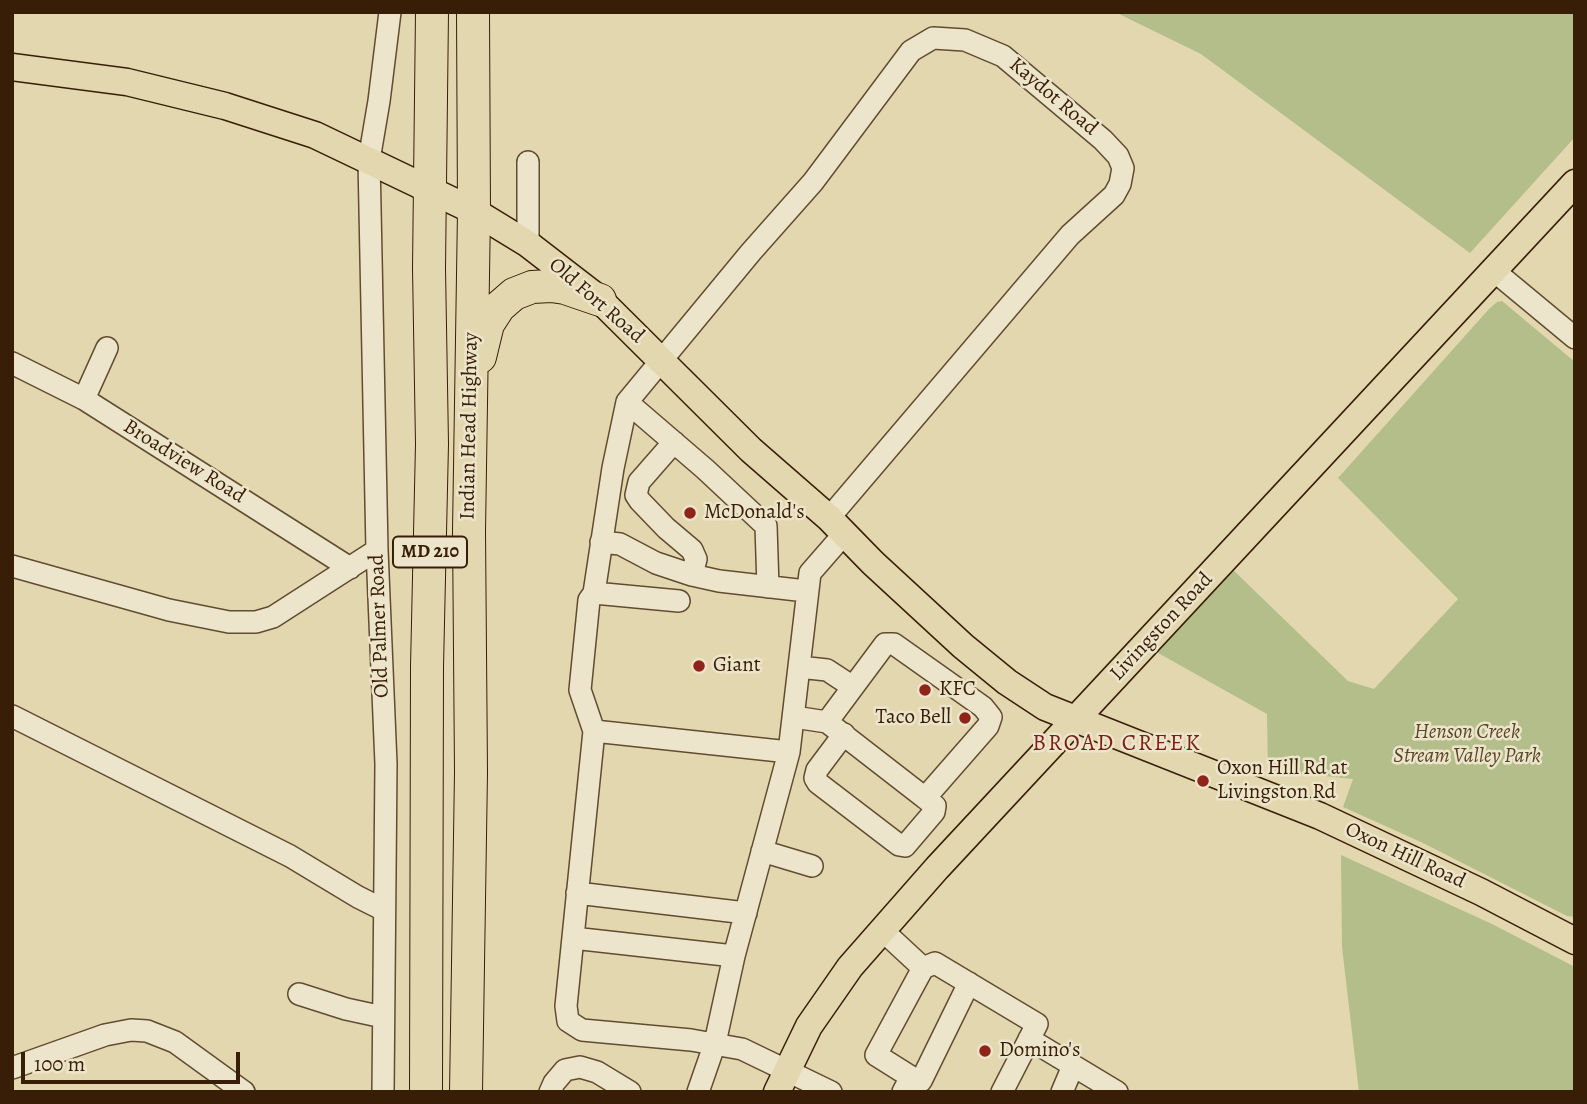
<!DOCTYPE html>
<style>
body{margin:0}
#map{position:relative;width:1587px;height:1104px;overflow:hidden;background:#e2d7af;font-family:Alegreya,serif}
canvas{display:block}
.frame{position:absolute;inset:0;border:14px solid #381e06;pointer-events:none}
.scale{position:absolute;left:21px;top:1052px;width:219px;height:32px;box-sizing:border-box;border:4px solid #381e06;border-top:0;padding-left:9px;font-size:21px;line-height:24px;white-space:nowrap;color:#381e06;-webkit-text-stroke:5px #ece5cb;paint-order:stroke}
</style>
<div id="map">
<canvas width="1587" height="1104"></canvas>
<div class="frame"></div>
<div class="scale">100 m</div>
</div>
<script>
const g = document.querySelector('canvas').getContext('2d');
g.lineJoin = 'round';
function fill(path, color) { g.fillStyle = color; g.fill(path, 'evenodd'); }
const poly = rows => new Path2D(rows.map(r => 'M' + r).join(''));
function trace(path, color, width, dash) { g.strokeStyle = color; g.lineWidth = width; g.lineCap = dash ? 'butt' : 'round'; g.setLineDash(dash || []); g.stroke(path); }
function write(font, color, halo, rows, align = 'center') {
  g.font = font + ' Alegreya,serif'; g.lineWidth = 5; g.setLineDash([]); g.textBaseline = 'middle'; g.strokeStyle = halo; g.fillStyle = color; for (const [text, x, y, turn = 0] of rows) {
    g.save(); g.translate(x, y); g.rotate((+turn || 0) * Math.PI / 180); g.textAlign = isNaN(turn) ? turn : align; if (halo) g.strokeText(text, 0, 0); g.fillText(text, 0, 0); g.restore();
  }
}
fill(poly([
 [1115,12,1575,12,1575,137,1470,253,1201,54],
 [1502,301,1575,362,1575,917,1567,916,1423,843,1343,807,1353,779,1268,770,1267,714,1151,649,1230,567,1348,681,1374,689,1458,599,1338,478,1489,309,1497,302],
 [1341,855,1492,924,1575,967,1575,1092,1359,1092,1342,947]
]), '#b3be8b');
const minor = poly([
 [528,162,528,244],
 [1493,270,1575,338],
 [12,363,84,399,350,568],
 [84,399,107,348],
 [627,402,705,469,766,526,768,587],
 [674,442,639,482,636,495,640,501,666,528,692,550,696,559,692,575],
 [829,518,1070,235,1114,195,1120,184,1123,168,1118,156,1103,140,1003,56,965,40,933,38,911,51,813,182,751,252,627,402,613,468,594,593,589,600,580,690,594,731,566,1006,568,1021,582,1030,691,1040,742,1049,831,1092],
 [601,542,620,544,656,563,692,575,719,581,806,591],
 [12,566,169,610,229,622,256,622,273,617,377,550],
 [594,593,679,601],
 [799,667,827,670,853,687,885,644,894,644,983,707,991,717,988,726,925,798,935,806,934,812,905,846,899,845,818,783,815,778,817,770,844,734],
 [12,716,290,856,358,897,384,910],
 [794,717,827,722,925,798],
 [827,722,853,687],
 [594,731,789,752],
 [762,851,812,866],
 [577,893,746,913],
 [882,930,923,968,935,963,1037,1024,1002,1092],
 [573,938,734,956],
 [299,994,346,1009,383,1017],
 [1029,1039,1117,1092],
 [12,1068,105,1035,131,1030,147,1031,175,1042,244,1092],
 [911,1077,876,1055,923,968],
 [383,1092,386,764,377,550,369,160,379,101,390,12],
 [550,1092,554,1083,565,1070,580,1067,597,1072,630,1092],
 [698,1092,715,1043,734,956,789,752,810,573,844,534],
 [903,1092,911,1077,921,1081,969,983],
 [1062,1092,1073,1066]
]);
const major = poly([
 [12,67,127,82,225,106,315,135,474,211,528,244,598,298,751,450,829,518,873,563,963,646,1007,682,1045,707,1320,816,1481,892,1575,941],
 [777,1092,809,1026,850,967,937,868,1575,183]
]);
const highway = poly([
 [480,357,488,324,499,307,514,294,532,287,551,286,565,288,600,300],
 [426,1092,427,667,432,444,429,268,432,12],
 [466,1092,471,772,469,531,474,211,473,12]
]);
trace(minor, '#624c30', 24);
trace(major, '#381e06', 29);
trace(highway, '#381e06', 34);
trace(minor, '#ece5cb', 21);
trace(major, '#e2d7af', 26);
trace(highway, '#e2d7af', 32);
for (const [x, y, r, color] of [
 [690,513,7,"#8f2418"],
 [699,666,7,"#8f2418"],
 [925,690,7,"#8f2418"],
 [965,718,7,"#8f2418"],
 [1203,781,7,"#8f2418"],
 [985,1051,7,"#8f2418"]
]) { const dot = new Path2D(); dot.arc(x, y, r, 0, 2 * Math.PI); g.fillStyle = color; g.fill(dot); trace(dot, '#ece5cb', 2.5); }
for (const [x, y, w] of [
 [430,552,74]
]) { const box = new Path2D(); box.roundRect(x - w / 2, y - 15.5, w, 31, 5); g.fillStyle = '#ece5cb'; g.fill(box); trace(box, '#381e06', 2); }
write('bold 19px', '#381e06', null, [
 ["MD 210",430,552]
]);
write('21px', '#381e06', '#ece5cb', [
 ["Kaydot Road",1053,97,40],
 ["Old Fort Road",596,301,41],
 ["Indian Head Highway",470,426,-89],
 ["Broadview Road",184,462,32],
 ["Old Palmer Road",380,626,-92],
 ["Livingston Road",1162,627,-47],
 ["Oxon Hill Road",1405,856,25]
]);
write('21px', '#381e06', '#ece5cb', [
 ["McDonald's",704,513],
 ["Giant",713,666],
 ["KFC",939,690],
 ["Taco Bell",951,718,"right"],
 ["Oxon Hill Rd at",1217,769],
 ["Livingston Rd",1217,793],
 ["Domino's",999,1051]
], 'left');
write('italic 21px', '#574627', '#ece5cb', [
 ["Henson Creek",1467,733],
 ["Stream Valley Park",1467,757]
]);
g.letterSpacing = '2px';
write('23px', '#7a1f14', '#ece5cb', [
 ["BROAD CREEK",1117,744]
]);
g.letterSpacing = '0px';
</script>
